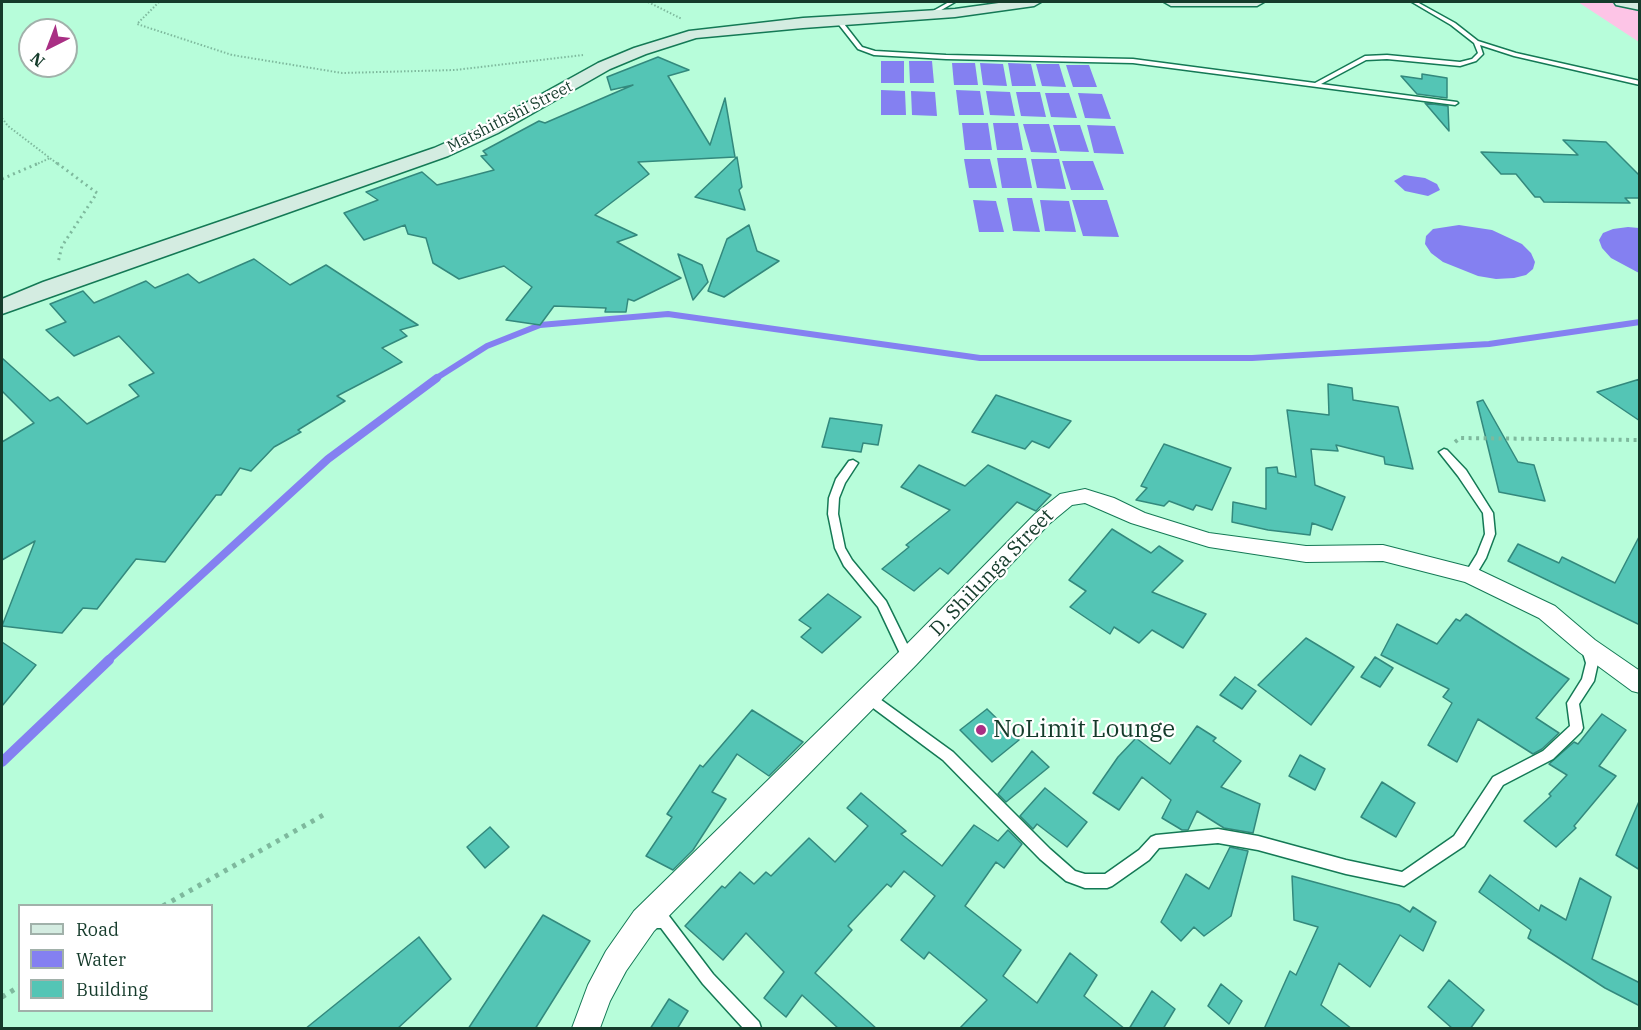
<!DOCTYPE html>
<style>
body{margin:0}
#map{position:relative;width:1641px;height:1030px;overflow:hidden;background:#b7fdda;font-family:"IBM Plex Serif",serif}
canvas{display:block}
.frame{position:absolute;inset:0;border:3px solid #153b2b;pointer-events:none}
.legend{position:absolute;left:18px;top:904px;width:195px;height:108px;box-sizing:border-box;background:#fff;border:2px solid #a1b1aa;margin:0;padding:8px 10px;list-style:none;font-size:18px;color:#153b2b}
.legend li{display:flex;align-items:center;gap:12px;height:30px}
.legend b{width:30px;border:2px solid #a1b1aa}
.north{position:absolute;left:18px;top:18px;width:60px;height:60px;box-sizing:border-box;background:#fff;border:2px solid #a1b1aa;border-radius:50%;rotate:222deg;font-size:16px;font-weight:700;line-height:24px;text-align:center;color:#153b2b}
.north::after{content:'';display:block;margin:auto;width:21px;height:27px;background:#a92f84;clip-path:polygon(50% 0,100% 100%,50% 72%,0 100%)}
</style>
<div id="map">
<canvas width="1641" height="1030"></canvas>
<div class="frame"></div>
<ul class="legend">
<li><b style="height:8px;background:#d4ece1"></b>Road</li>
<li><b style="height:16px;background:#8480f1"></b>Water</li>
<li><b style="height:16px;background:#54c5b5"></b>Building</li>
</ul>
<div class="north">N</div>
</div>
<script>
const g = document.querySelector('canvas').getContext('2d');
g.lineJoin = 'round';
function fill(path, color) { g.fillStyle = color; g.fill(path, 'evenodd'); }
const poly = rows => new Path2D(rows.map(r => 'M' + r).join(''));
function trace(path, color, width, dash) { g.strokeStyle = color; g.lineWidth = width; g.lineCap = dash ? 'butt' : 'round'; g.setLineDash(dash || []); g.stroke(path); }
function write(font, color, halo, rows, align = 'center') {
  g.font = font + ' "IBM Plex Serif",serif'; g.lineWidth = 4.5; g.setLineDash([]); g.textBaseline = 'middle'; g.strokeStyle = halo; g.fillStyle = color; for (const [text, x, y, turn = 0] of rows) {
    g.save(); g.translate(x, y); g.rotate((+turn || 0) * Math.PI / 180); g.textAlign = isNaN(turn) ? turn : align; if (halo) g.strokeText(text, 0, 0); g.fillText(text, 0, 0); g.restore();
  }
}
fill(poly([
 [1578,2,1639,2,1639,42]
]), '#fdc4e6');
fill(poly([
 [881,61,904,61,904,83,881,83],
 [909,61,932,61,934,83,910,83],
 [952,63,975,63,978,85,954,85],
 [980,63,1003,64,1007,86,983,85],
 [1008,63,1031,64,1036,86,1012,86],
 [1036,64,1059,64,1066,87,1042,86],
 [1066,65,1089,65,1097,87,1073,87],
 [881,90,905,91,906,115,881,115],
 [956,90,980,91,984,115,959,115],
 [911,91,935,92,937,116,912,115],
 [986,91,1010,92,1015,116,990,115],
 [1016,92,1040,92,1046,117,1021,116],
 [1045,93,1069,93,1077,118,1051,117],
 [1078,93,1102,94,1111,119,1085,118],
 [962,123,988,123,992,150,965,150],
 [993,123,1018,123,1023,150,997,150],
 [1023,124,1049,124,1057,153,1031,152],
 [1053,125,1080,125,1089,152,1060,151],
 [1087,125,1115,126,1124,154,1094,153],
 [997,158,1026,158,1032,188,1002,188],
 [964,159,990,159,997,188,969,188],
 [1031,159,1059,159,1066,189,1037,188],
 [1062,161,1093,161,1104,190,1071,190],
 [1404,175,1425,178,1437,184,1440,190,1428,196,1405,191,1394,181],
 [1007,198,1032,198,1040,232,1013,231],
 [973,200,996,201,1004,232,979,232],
 [1040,200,1069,201,1076,232,1045,231],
 [1072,200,1107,200,1119,237,1083,236],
 [1459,225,1492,230,1522,244,1531,253,1535,262,1533,269,1526,275,1514,278,1496,279,1478,276,1443,262,1431,253,1425,244,1426,236,1433,229],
 [1628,227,1639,228,1639,273,1611,258,1602,248,1599,240,1603,233,1613,229]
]), '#8480f1');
trace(poly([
 [435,379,487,346,540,325,668,314,980,358,1252,358,1489,344,1640,322]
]), '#8480f1', 6);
trace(poly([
 [107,661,328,459,437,378]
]), '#8480f1', 8);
trace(poly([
 [2,762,109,660]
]), '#8480f1', 10);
const building = poly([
 [658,57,689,70,668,76,710,145,725,98,735,157,638,162,649,174,595,215,637,235,617,242,681,278,634,301,628,299,626,312,605,312,606,308,554,306,540,325,506,320,532,287,504,266,459,279,433,263,426,238,408,234,405,225,364,240,344,213,378,200,366,192,422,172,437,185,494,170,481,156,487,155,483,151,539,121,545,123,633,85,611,90,607,77,658,57],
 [1422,74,1447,78,1447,98,1417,94,1401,76,1422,79,1422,74],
 [1425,103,1448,106,1449,131,1425,103],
 [1563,140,1606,142,1640,176,1640,198,1625,198,1630,203,1544,202,1540,197,1535,197,1516,174,1501,174,1481,152,1578,155,1563,140],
 [737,157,742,187,739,190,745,210,695,197,737,157],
 [749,225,757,251,779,261,724,297,708,291,727,239,749,225],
 [678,254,702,265,708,282,693,300,678,254],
 [254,259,290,285,326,265,418,325,400,330,407,336,382,348,402,362,337,396,345,401,298,430,301,432,274,447,251,471,240,468,221,495,216,495,165,562,136,559,97,609,83,608,62,633,2,626,35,541,2,560,2,442,34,423,2,391,2,358,50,401,58,397,87,424,139,396,129,385,154,373,119,336,74,356,46,330,66,322,50,304,83,291,94,303,146,281,155,288,188,274,199,283,254,259],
 [1640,379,1640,421,1597,392,1640,379],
 [1328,384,1352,388,1353,400,1398,407,1413,469,1385,464,1384,457,1336,445,1338,451,1311,449,1315,485,1345,497,1332,530,1312,523,1310,535,1268,530,1232,522,1233,502,1266,509,1266,468,1277,467,1278,473,1296,477,1287,410,1329,415,1328,384],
 [996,395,1071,421,1049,448,1032,441,1025,449,972,432,996,395],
 [1483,400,1518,462,1534,465,1545,501,1499,492,1477,402,1483,400],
 [830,418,882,425,878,445,863,443,861,452,822,447,830,418],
 [1164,444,1231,468,1212,510,1196,505,1193,510,1169,501,1164,506,1136,500,1147,488,1141,486,1164,444],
 [919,465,965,486,988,465,1051,495,1036,511,1017,502,948,574,940,568,914,591,882,569,909,547,906,545,950,510,901,487,919,465],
 [1112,529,1151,553,1159,546,1183,561,1152,592,1206,614,1183,648,1152,630,1139,643,1114,627,1110,634,1070,607,1086,591,1069,580,1112,529],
 [1640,535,1640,625,1508,561,1518,544,1559,563,1562,557,1615,583,1640,535],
 [828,594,861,617,822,653,801,637,811,628,799,620,828,594],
 [1466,614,1569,679,1536,718,1559,733,1542,749,1533,754,1478,719,1457,762,1428,745,1452,703,1443,697,1449,689,1381,655,1397,624,1437,644,1456,619,1460,621,1466,614],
 [1306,638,1354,667,1311,725,1258,685,1306,638],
 [2,642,36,665,2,706,2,642],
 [1375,657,1393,668,1380,687,1361,677,1375,657],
 [1235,677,1256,691,1242,709,1220,695,1235,677],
 [987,709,1019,740,992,762,960,730,987,709],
 [752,710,803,742,769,776,737,754,712,792,726,799,693,850,673,870,646,856,672,817,667,814,700,765,703,767,752,710],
 [1602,714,1626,730,1599,766,1616,776,1574,826,1576,828,1556,847,1524,821,1551,796,1549,794,1567,775,1549,764,1574,742,1578,744,1602,714],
 [1197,726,1216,738,1213,741,1241,761,1221,787,1260,804,1253,833,1224,828,1197,811,1188,830,1182,830,1162,818,1171,800,1142,777,1119,810,1093,793,1118,757,1136,738,1170,764,1197,726],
 [1032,751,1049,767,1006,802,998,794,1032,751],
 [1300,755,1325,769,1315,790,1289,776,1300,755],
 [1382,782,1415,803,1396,837,1361,817,1382,782],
 [1045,788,1087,822,1067,847,1037,824,1033,829,1020,816,1045,788],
 [861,793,906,831,901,834,942,866,974,825,998,841,1008,830,1022,844,1004,868,996,862,965,906,1021,950,1003,976,1037,1003,1070,953,1097,975,1084,996,1125,1029,959,1029,987,1000,929,952,924,959,901,940,935,896,904,871,891,887,887,884,848,926,852,930,815,973,877,1029,839,1029,802,995,786,1017,764,998,784,972,746,933,723,960,685,926,722,886,725,888,740,872,754,884,766,872,771,876,809,838,835,862,868,826,847,808,861,793],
 [1640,799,1640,870,1616,855,1640,799],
 [490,827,509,847,485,868,467,847,490,827],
 [1230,847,1248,851,1231,916,1204,936,1194,927,1181,941,1161,922,1186,874,1209,889,1230,847],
 [1490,875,1539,911,1541,905,1566,920,1580,878,1611,897,1592,959,1640,983,1640,1006,1605,988,1528,938,1531,930,1479,892,1490,875],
 [1292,876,1399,905,1410,912,1413,907,1436,922,1423,951,1400,935,1370,987,1339,963,1321,1005,1352,1029,1264,1029,1290,971,1296,975,1318,927,1294,920,1292,876],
 [543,915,590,941,535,1029,468,1029,543,915],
 [419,937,451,979,397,1029,305,1029,419,937],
 [1449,980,1484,1010,1470,1029,1453,1029,1428,1007,1449,980],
 [1221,984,1242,1001,1229,1024,1208,1006,1221,984],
 [1152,991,1175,1009,1163,1029,1129,1029,1152,991],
 [669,999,688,1011,677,1029,650,1029,669,999]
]);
fill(building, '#54c5b5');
trace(building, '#33897d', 1.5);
const service = poly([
 [949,2,955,2,931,16,926,15,949,2],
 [1412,2,1417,2,1455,23,1478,41,1516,53,1640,81,1640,85,1514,56,1480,45,1483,54,1476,61,1460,66,1387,59,1366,60,1321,84,1457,102,1458,103,1455,105,1133,63,946,59,874,55,858,49,836,21,841,20,862,47,875,51,946,55,1133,59,1315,83,1365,56,1387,55,1460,62,1472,59,1478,53,1474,43,1451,25,1412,2],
 [1444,449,1447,450,1466,470,1493,513,1495,534,1486,558,1474,578,1470,579,1466,578,1464,575,1477,554,1485,534,1483,513,1458,476,1439,452,1444,449],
 [853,460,858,463,845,483,839,498,838,514,845,548,852,560,886,601,914,658,912,662,908,663,904,662,878,607,844,566,835,548,828,514,829,498,836,479,849,461,853,460],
 [1588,645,1592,647,1598,663,1594,681,1579,704,1583,728,1581,732,1553,759,1503,785,1464,846,1404,886,1346,874,1258,850,1218,843,1159,848,1149,860,1112,886,1107,888,1085,888,1066,881,1040,859,943,760,865,702,863,698,865,694,869,693,873,694,953,752,1050,849,1075,871,1085,874,1105,874,1139,850,1151,837,1156,835,1218,829,1258,836,1346,860,1402,872,1454,836,1493,777,1543,751,1570,726,1567,703,1582,679,1586,663,1582,650,1584,647,1588,645],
 [650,914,664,914,669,916,713,974,759,1022,761,1028,743,1028,703,984,661,928,650,928,645,926,643,921,645,916,650,914]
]);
const minor = poly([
 [1085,489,1114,498,1145,513,1209,533,1306,546,1383,545,1477,569,1555,606,1595,640,1640,671,1640,693,1632,691,1579,652,1539,618,1465,582,1383,561,1306,562,1209,547,1131,523,1085,503,1072,505,1049,524,916,665,654,931,626,971,610,1001,600,1028,572,1028,588,985,606,951,634,911,900,651,1035,514,1060,494,1085,489]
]);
const secondary = poly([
 [1006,2,1041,2,1034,6,955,17,803,28,696,38,646,54,610,69,498,133,448,156,2,314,2,299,43,282,434,148,486,125,598,63,634,48,689,31,803,18,955,9,1006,2],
 [1164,2,1264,2,1257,6,1171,6,1164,2],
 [1614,2,1640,2,1640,10,1616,5,1614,2]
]);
trace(service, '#147955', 3);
trace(minor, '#147955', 2);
trace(secondary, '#147955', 3);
trace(poly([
 [159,2,137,24,232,55,342,73,455,70,583,55],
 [648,2,682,19],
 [2,118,8,126,59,165],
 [35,165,50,158]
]), '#7eb99d', 2, [1.5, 2]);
trace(poly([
 [57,163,97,193,62,246,58,263],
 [2,179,39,163]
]), '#7eb99d', 3, [2, 4]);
trace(poly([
 [1455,442,1460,438,1640,440]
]), '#7eb99d', 4, [3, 4.5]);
trace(poly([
 [163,906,325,814],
 [2,997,20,986]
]), '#7eb99d', 5, [4, 6]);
fill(service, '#fff');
fill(minor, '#fff');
fill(secondary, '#d4ece1');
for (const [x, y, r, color] of [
 [981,730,6,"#a92f84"]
]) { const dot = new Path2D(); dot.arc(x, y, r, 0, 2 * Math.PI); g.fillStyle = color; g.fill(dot); trace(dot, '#fff', 2); }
write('16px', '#153b2b', '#fff', [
 ["Matshithshi Street",510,117,-27]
]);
write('20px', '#153b2b', '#fff', [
 ["D. Shilunga Street",992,573,-46]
]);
write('24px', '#153b2b', '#fff', [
 ["NoLimit Lounge",993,730]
], 'left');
</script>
